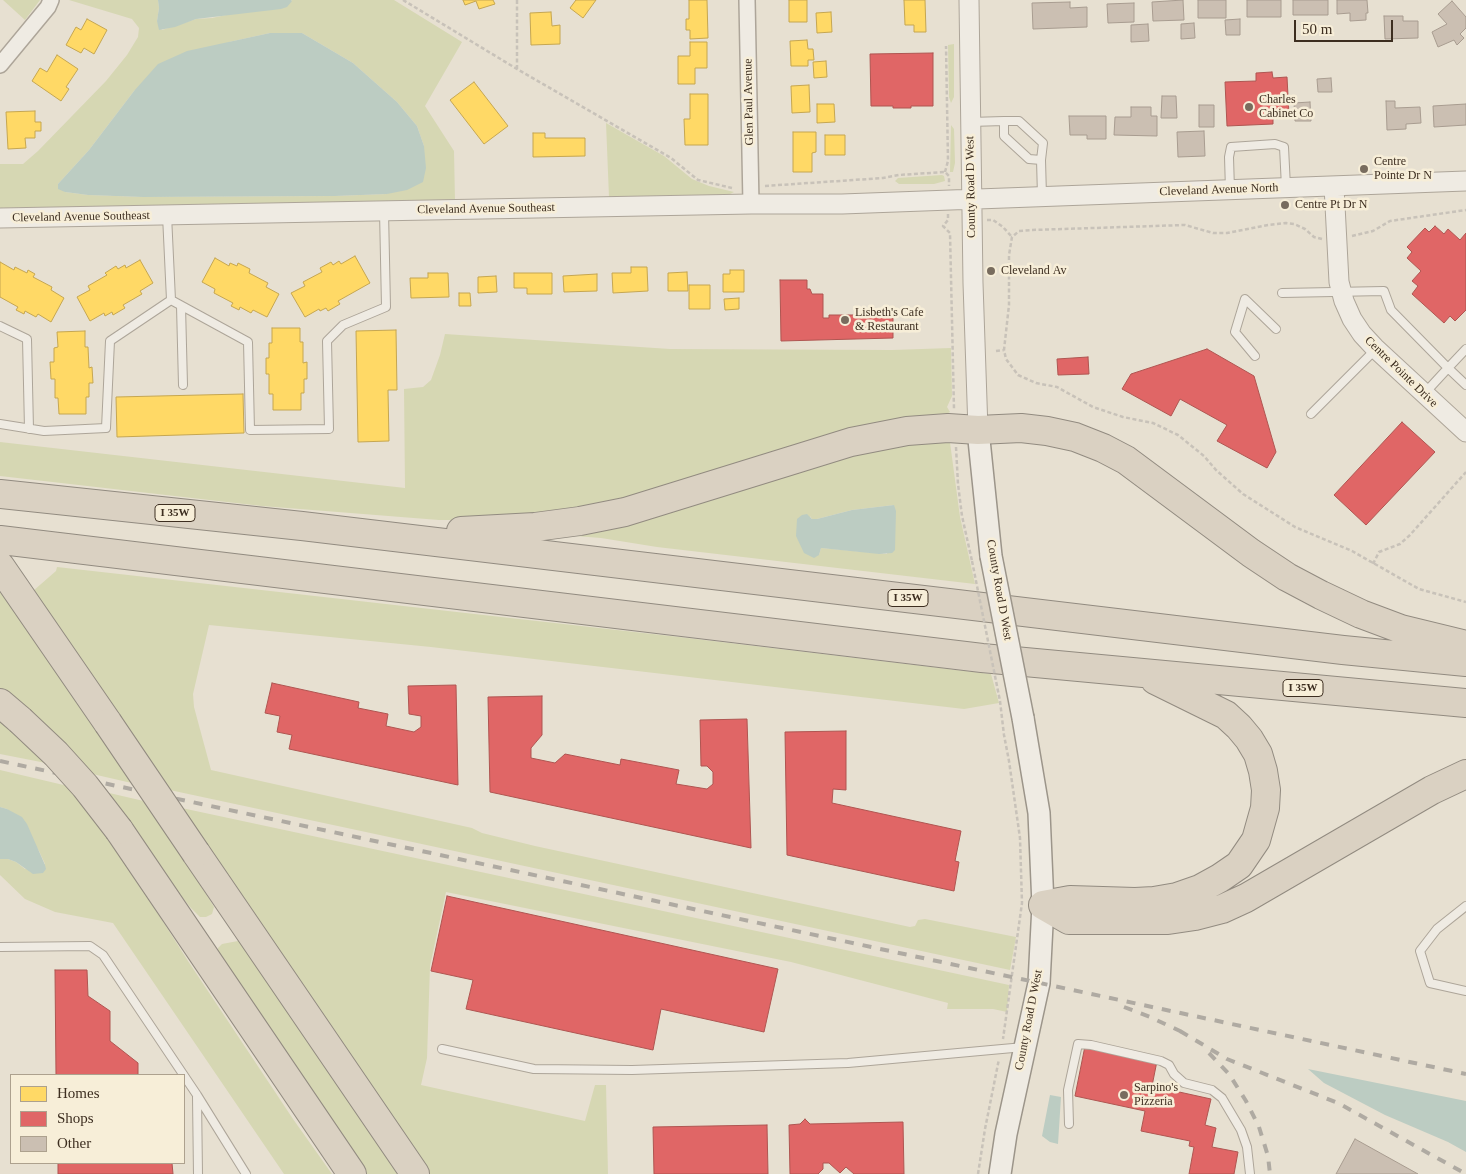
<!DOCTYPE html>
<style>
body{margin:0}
#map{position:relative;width:1466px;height:1174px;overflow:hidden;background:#e7e0d1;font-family:Georgia,serif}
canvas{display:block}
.legend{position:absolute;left:10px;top:1074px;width:175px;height:90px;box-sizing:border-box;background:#f7eed8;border:1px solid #ada18e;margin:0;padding:6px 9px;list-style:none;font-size:15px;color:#3d2e20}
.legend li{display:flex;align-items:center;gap:10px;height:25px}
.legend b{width:25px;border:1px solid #ada18e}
.scale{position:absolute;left:1294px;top:20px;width:99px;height:22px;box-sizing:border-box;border:2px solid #3d2e20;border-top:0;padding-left:6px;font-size:15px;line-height:18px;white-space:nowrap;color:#3d2e20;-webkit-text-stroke:4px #f7eed8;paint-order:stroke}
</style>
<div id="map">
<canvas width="1466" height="1174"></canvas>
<ul class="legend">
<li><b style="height:14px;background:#ffd966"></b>Homes</li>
<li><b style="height:14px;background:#e06666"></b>Shops</li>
<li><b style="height:14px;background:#cbbfb2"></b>Other</li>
</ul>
<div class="scale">50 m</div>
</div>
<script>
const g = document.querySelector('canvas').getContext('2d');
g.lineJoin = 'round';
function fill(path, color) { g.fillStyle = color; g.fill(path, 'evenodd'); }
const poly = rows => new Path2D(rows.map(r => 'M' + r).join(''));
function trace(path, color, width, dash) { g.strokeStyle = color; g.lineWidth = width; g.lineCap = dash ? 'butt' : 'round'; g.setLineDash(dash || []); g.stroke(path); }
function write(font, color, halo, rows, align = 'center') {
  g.font = font + ' Georgia,serif'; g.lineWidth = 5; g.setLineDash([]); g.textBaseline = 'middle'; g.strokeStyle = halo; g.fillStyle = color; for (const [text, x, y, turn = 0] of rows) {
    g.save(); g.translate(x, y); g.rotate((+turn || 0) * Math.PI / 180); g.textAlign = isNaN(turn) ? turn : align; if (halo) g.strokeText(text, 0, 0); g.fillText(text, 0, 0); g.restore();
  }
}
fill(poly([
 [3,0,40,0,25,20],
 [69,0,158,0,159,8,157,21,162,30,196,19,212,18,292,1,291,0,394,0,462,42,425,106,454,151,455,201,0,208,0,164,23,164,38,151,106,81,127,55,138,37,139,28,132,19],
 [270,33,302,33,353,63,397,102,417,126,424,146,387,194,335,196,143,197,88,195,65,192,58,184,89,150,134,91,229,42],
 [954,44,954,97,951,103,949,97,948,45],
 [606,123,664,156,692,179,709,186,734,192,728,195,609,197],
 [951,125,954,129,955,163,953,172,950,172],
 [942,175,944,176,945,181,934,184,899,184,895,181,898,178],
 [445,334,670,349,892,350,951,348,952,396,947,407,950,412,939,418,670,488,567,511,466,520,439,520,262,506,0,476,0,442,405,488,404,389,423,387,431,380,440,355],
 [949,435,960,517,975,584,657,547,601,538,537,533,821,462],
 [894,505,887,554,821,548,819,555,810,516,812,519,817,519,852,510],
 [57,567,679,637,991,674,999,703,964,709,431,647,209,625,193,694,194,707,211,770,472,828,482,833,535,846,910,927,915,926,918,920,925,919,1016,937,1010,970,165,789,105,694,33,591,56,571],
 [0,582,136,784,88,773,16,703,0,689],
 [0,716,51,764,0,754],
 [0,770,72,787,100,822,188,961,293,1119,332,1174,284,1174,113,923,55,912,25,899,0,875,0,859,8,859,16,862,25,869,45,864,39,851,7,809,0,807],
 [105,792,148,802,196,875,197,879,214,907,212,914,206,917,200,917,190,907,148,854],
 [177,807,1009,985,1007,1012,993,1009,947,1009,948,1003,791,962,446,892,430,966,427,1058,421,1085,585,1121,595,1085,606,1085,608,1174,430,1174,414,1153,261,923,211,857],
 [238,941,243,943,399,1174,365,1174,222,961,218,951,218,948,222,944]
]), '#d6d7b3');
fill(poly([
 [158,0,291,0,292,1,287,7,281,9,196,19,175,27,159,30,157,21,159,8],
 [270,33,302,33,353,63,397,102,417,126,424,146,426,168,423,182,407,190,387,194,335,196,143,197,88,195,65,192,58,189,58,184,89,150,134,91,158,64,187,51],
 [894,505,896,511,895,550,892,553,879,554,821,548,819,555,814,558,804,553,796,536,797,519,802,515,807,514,812,519,817,519,852,510],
 [0,807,7,809,22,817,27,824,45,865,46,869,43,873,33,874,16,862,8,859,0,859],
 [1308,1069,1466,1101,1466,1152,1448,1142,1385,1115,1324,1083],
 [1050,1095,1061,1097,1058,1144,1050,1142,1042,1136]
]), '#bcccc2');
const homes = poly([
 [463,0,493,0,495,4,479,9,476,1,465,5,463,0],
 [576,0,596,0,583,18,570,8,576,0],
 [689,0,707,0,708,38,690,39,690,30,686,30,686,19,689,19,689,0],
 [789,0,807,0,807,22,789,22,789,0],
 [904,0,925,0,926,32,914,32,914,25,905,25,904,0],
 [551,12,552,26,560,25,560,44,531,45,530,13,551,12],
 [831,12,832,32,817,33,816,13,831,12],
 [87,19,107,30,94,54,84,48,81,53,66,45,76,27,81,30,87,19],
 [807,40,808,49,813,49,814,60,808,60,808,66,791,66,790,41,807,40],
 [690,42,707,42,707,68,695,68,695,84,678,84,678,56,690,56,690,42],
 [57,55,78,69,66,87,69,89,61,101,32,81,40,68,47,72,57,55],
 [826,61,827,77,814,78,813,62,826,61],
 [474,82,508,126,484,144,450,100,474,82],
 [809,85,810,112,792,113,791,86,809,85],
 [690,94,708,94,708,145,685,145,684,119,690,119,690,94],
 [817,104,834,104,835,122,817,123,817,104],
 [35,111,35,122,41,122,41,131,35,131,35,138,25,138,26,148,8,149,6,112,35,111],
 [793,132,816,132,816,152,812,153,812,172,793,172,793,132],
 [533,133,545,133,545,138,585,138,585,156,533,157,533,133],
 [825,135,845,135,845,155,825,155,825,135],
 [355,256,370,283,338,301,340,304,328,311,326,308,320,311,319,309,305,317,291,293,305,286,303,282,322,272,320,268,331,262,333,265,339,261,341,264,355,256],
 [215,258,229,266,230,263,237,266,238,263,250,269,249,273,268,283,266,287,279,294,267,317,253,310,251,313,240,307,239,310,231,306,233,303,214,293,215,289,202,282,215,258],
 [140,260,153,283,140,291,142,294,123,305,125,308,113,315,112,312,105,316,104,313,90,321,77,297,90,290,88,286,107,275,105,273,116,266,118,269,125,265,126,268,140,260],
 [0,262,14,270,15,267,27,273,28,270,35,274,33,277,52,287,51,290,64,298,51,322,38,314,36,317,25,311,24,314,16,310,18,307,0,297,0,262],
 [631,267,647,267,648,291,613,293,612,273,631,273,631,267],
 [730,270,744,270,744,292,723,292,723,274,730,274,730,270],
 [687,272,688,291,668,291,668,273,687,272],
 [428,273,448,273,449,297,411,298,410,278,428,278,428,273],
 [514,273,552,273,552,294,527,294,527,288,514,288,514,273],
 [597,274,597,291,564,292,563,276,597,274],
 [496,276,497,292,478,293,478,277,496,276],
 [689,285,710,285,710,309,689,309,689,285],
 [459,293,470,293,471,306,459,306,459,293],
 [739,298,739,309,725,310,724,299,739,298],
 [272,328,300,328,300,342,303,342,303,363,307,362,307,379,304,379,304,393,301,393,301,410,273,410,273,394,269,394,269,374,266,374,266,358,269,358,269,343,272,343,272,328],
 [396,330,397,390,388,390,389,441,358,442,356,331,396,330],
 [85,331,85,347,88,347,89,368,92,367,93,383,89,383,89,397,86,397,86,414,59,414,58,398,55,398,55,379,51,379,50,362,54,362,54,348,58,347,57,332,85,331],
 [243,394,244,433,117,437,116,397,243,394]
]);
fill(homes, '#ffd966');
trace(homes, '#c5a651', 1);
const shops = poly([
 [933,53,933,106,911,106,911,108,893,108,893,106,871,106,870,54,933,53],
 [1272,72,1273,78,1287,77,1289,115,1273,116,1273,124,1227,126,1225,82,1256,81,1256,73,1272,72],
 [1435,226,1444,234,1448,229,1460,240,1466,233,1466,310,1455,321,1450,316,1444,323,1412,294,1418,286,1412,281,1421,271,1407,258,1412,252,1407,247,1425,228,1429,232,1435,226],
 [780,280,807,280,807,289,810,289,812,294,823,294,823,318,829,318,829,315,889,315,889,318,893,318,893,338,781,341,780,280],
 [1207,349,1254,376,1276,452,1267,468,1217,441,1227,425,1180,399,1171,416,1122,389,1131,374,1207,349],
 [1088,357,1089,374,1058,375,1057,359,1088,357],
 [1402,422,1435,452,1366,525,1334,495,1402,422],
 [272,683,359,702,358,708,388,714,386,726,414,732,421,727,421,716,409,714,408,686,456,685,458,785,289,749,292,735,277,732,280,716,265,713,272,683],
 [542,696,542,735,531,748,531,758,555,763,565,754,620,765,621,759,679,770,676,784,707,789,713,784,713,772,707,766,701,766,700,720,747,719,751,848,490,792,488,697,542,696],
 [846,731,846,790,833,789,832,803,961,831,955,861,959,862,954,891,787,855,785,732,846,731],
 [447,896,778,969,764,1032,661,1009,653,1050,466,1009,473,980,431,971,447,896],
 [55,970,87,970,88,996,110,1011,110,1041,138,1063,138,1075,56,1075,55,970],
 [1085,1046,1157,1061,1152,1086,1211,1099,1205,1125,1216,1128,1212,1147,1238,1152,1234,1174,1189,1174,1194,1147,1189,1146,1190,1141,1141,1131,1145,1111,1075,1096,1085,1046],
 [805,1119,810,1124,903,1122,904,1174,854,1174,846,1167,840,1173,829,1163,823,1163,823,1169,818,1174,790,1174,789,1125,800,1124,805,1119],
 [767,1125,768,1174,654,1174,653,1127,767,1125],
 [58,1163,172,1163,173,1174,58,1174,58,1163]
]);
fill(shops, '#e06666');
trace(shops, '#af5551', 1);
const building = poly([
 [1183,0,1184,20,1153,21,1152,2,1183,0],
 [1198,0,1226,0,1226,18,1198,18,1198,0],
 [1247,0,1281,0,1281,17,1247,17,1247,0],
 [1293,0,1328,0,1328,15,1293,15,1293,0],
 [1337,0,1367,0,1368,13,1366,13,1366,20,1350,21,1350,13,1337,14,1337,0],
 [1452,1,1466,17,1466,28,1460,34,1464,38,1457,45,1454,40,1438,47,1432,32,1447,24,1438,14,1452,1],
 [1070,2,1070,8,1087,7,1087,27,1033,29,1032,3,1070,2],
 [1134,3,1134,22,1108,23,1107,4,1134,3],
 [1384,16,1403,16,1403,21,1418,21,1418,38,1385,39,1384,16],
 [1240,19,1240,35,1226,35,1225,20,1240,19],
 [1194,23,1195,38,1181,39,1181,24,1194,23],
 [1148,24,1149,41,1131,42,1131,25,1148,24],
 [1331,78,1332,92,1318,92,1317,79,1331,78],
 [1162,96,1176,96,1177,118,1161,118,1162,96],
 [1386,101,1395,101,1395,108,1420,107,1421,123,1406,124,1406,129,1387,130,1386,101],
 [1310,102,1311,121,1295,121,1294,103,1310,102],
 [1466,104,1466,125,1434,127,1433,106,1466,104],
 [1199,105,1214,105,1214,127,1199,127,1199,105],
 [1131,107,1151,107,1151,116,1157,116,1157,136,1114,135,1115,117,1131,117,1131,107],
 [1069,116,1106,116,1106,139,1087,139,1087,135,1070,135,1069,116],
 [1204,131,1205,156,1178,157,1177,132,1204,131],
 [1355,1139,1418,1174,1336,1174,1355,1139]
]);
fill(building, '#cbbfb2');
trace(building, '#a89c90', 1);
const service = poly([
 [1004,121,1019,121,1043,143,1041,160],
 [970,122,1004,121,1004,136,1029,159,1041,160,1042,196],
 [1230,190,1229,157,1231,147,1275,144,1284,147,1286,187],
 [1282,293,1384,291,1391,310,1448,368,1424,394],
 [171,300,248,342,250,430,329,429,327,341,343,325,386,307,384,211],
 [181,306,183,385],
 [0,326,27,339,29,429],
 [1466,349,1448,368,1466,385],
 [1255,356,1235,332,1245,299,1276,329],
 [1311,414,1376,349],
 [0,424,44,431,106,428,110,341,171,300,167,215],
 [1466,906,1437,929,1420,951,1430,983,1466,991],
 [0,947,90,946,103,955,197,1095,246,1174],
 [442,1049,534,1069,632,1070,848,1063,1024,1047],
 [197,1097,198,1174],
 [1069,1124,1068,1090,1078,1044,1091,1045,1161,1061,1169,1065,1174,1074,1184,1083,1212,1090,1222,1098,1241,1130,1247,1147,1250,1174]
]);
const minor = poly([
 [747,0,751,204],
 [0,65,48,7,51,0]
]);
const tertiary = poly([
 [969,0,973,283,978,430],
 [1334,186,1339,282,1344,301,1352,319,1362,334,1375,348,1466,432],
 [0,218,751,204,842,204,1466,181]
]);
const secondary = poly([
 [978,430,991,556],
 [1000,1174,1006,1134,1039,983,1043,905,1039,813,1023,718]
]);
const motorway = poly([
 [0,494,302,526,1343,650,1466,662],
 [461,531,535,527,580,521,625,512,851,442,907,431,948,428,978,430,1021,428,1047,431,1075,437,1103,448,1126,460,1251,553,1287,577,1321,595,1361,614,1401,629,1466,645],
 [0,540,982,658,1466,703],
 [0,566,108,723],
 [0,703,20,720],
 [119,830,352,1174],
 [196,853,415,1174],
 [1043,905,1070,900,1135,902,1154,901,1177,897,1200,889,1220,878,1239,865,1256,840,1265,808,1266,790,1263,771,1258,754,1249,739,1239,727,1226,715,1155,680],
 [1043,905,1069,920,1168,920,1195,916,1222,909,1246,898,1432,790,1466,774]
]);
trace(service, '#ada599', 10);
trace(minor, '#ada599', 18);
trace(tertiary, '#ada599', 21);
trace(secondary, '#9c958a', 24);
trace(motorway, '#928b80', 30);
trace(poly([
 [403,0,517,69,671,158,698,180,732,188],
 [517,69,517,0],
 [945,172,948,161,946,46],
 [765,186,883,178,899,175,945,172,949,176,949,186],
 [948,214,948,220,943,226,950,233,954,409],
 [987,220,993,220,1003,227,1012,237],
 [1352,236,1373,231,1390,221,1466,210],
 [1322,239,1314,237,1305,229,1294,224,1286,223,1268,225,1227,233,1213,233,1185,225,1032,230,1019,231,1012,237,1009,255,1009,305,1004,350,1006,359,1018,375,1036,383,1057,387,1093,407,1123,417,1153,423,1178,435,1204,456,1216,470,1243,494,1295,527,1352,551,1419,589,1466,602],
 [996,351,1004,350],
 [956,447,958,484,962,516,972,561],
 [1373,564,1379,552,1400,544,1410,535,1466,472],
 [1000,701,1004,735,1009,761,1020,838,1022,903,1003,1039],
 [978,1174,985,1129,999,1059]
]), '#c8c2b9', 2.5, [4, 2.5]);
trace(service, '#efebe3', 8);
trace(minor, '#efebe3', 15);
trace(tertiary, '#efebe3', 19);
trace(secondary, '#efebe3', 21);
trace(motorway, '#dad1c2', 28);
trace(poly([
 [0,761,1466,1074],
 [1124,1007,1150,1017,1180,1031,1185,1035],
 [1180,1031,1227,1059,1338,1103,1466,1174],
 [1209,1053,1229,1074,1246,1101,1259,1127,1268,1156,1270,1174]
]), '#afaaa2', 4, [9, 9]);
const secondaryBridge = poly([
 [991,556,1023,718]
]);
const motorwayBridge = poly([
 [20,720,56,754,85,786,119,830],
 [108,723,196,853]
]);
trace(secondaryBridge, '#9c958a', 24, []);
trace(motorwayBridge, '#928b80', 30, []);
trace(poly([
 [972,561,1000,701]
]), '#c8c2b9', 2.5, [4, 2.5]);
trace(secondaryBridge, '#efebe3', 21);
trace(motorwayBridge, '#dad1c2', 28);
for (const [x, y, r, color] of [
 [1249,107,5,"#786c5e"],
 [1364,169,5,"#786c5e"],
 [1285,205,5,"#786c5e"],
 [991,271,5,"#786c5e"],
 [845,320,5,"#786c5e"],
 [1124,1095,5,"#786c5e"]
]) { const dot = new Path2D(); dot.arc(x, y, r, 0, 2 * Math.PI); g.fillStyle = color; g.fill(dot); trace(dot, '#f7eed8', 2); }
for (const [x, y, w] of [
 [175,513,40],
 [908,598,40],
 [1303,688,40]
]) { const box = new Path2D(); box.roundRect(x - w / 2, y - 8.5, w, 17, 4); g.fillStyle = '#f7eed8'; g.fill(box); trace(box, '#3d2e20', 1); }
write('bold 11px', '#3d2e20', null, [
 ["I 35W",175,513],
 ["I 35W",908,598],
 ["I 35W",1303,688]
]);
write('12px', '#3d2e20', '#f7eed8', [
 ["Charles",1259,100],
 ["Cabinet Co",1259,114],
 ["Centre",1374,162],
 ["Pointe Dr N",1374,176],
 ["Centre Pt Dr N",1295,205],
 ["Cleveland Av",1001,271],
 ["Lisbeth's Cafe",855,313],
 ["& Restaurant",855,327],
 ["Sarpino's",1134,1088],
 ["Pizzeria",1134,1102]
], 'left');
write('12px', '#3d2e20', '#f7eed8', [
 ["Glen Paul Avenue",749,102,-91],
 ["County Road D West",971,187,-91],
 ["Cleveland Avenue North",1219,190,-2],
 ["Cleveland Avenue Southeast",486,209,-1],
 ["Cleveland Avenue Southeast",81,217,-1],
 ["Centre Pointe Drive",1401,372,44],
 ["County Road D West",999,590,80],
 ["County Road D West",1029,1020,-79]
]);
</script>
